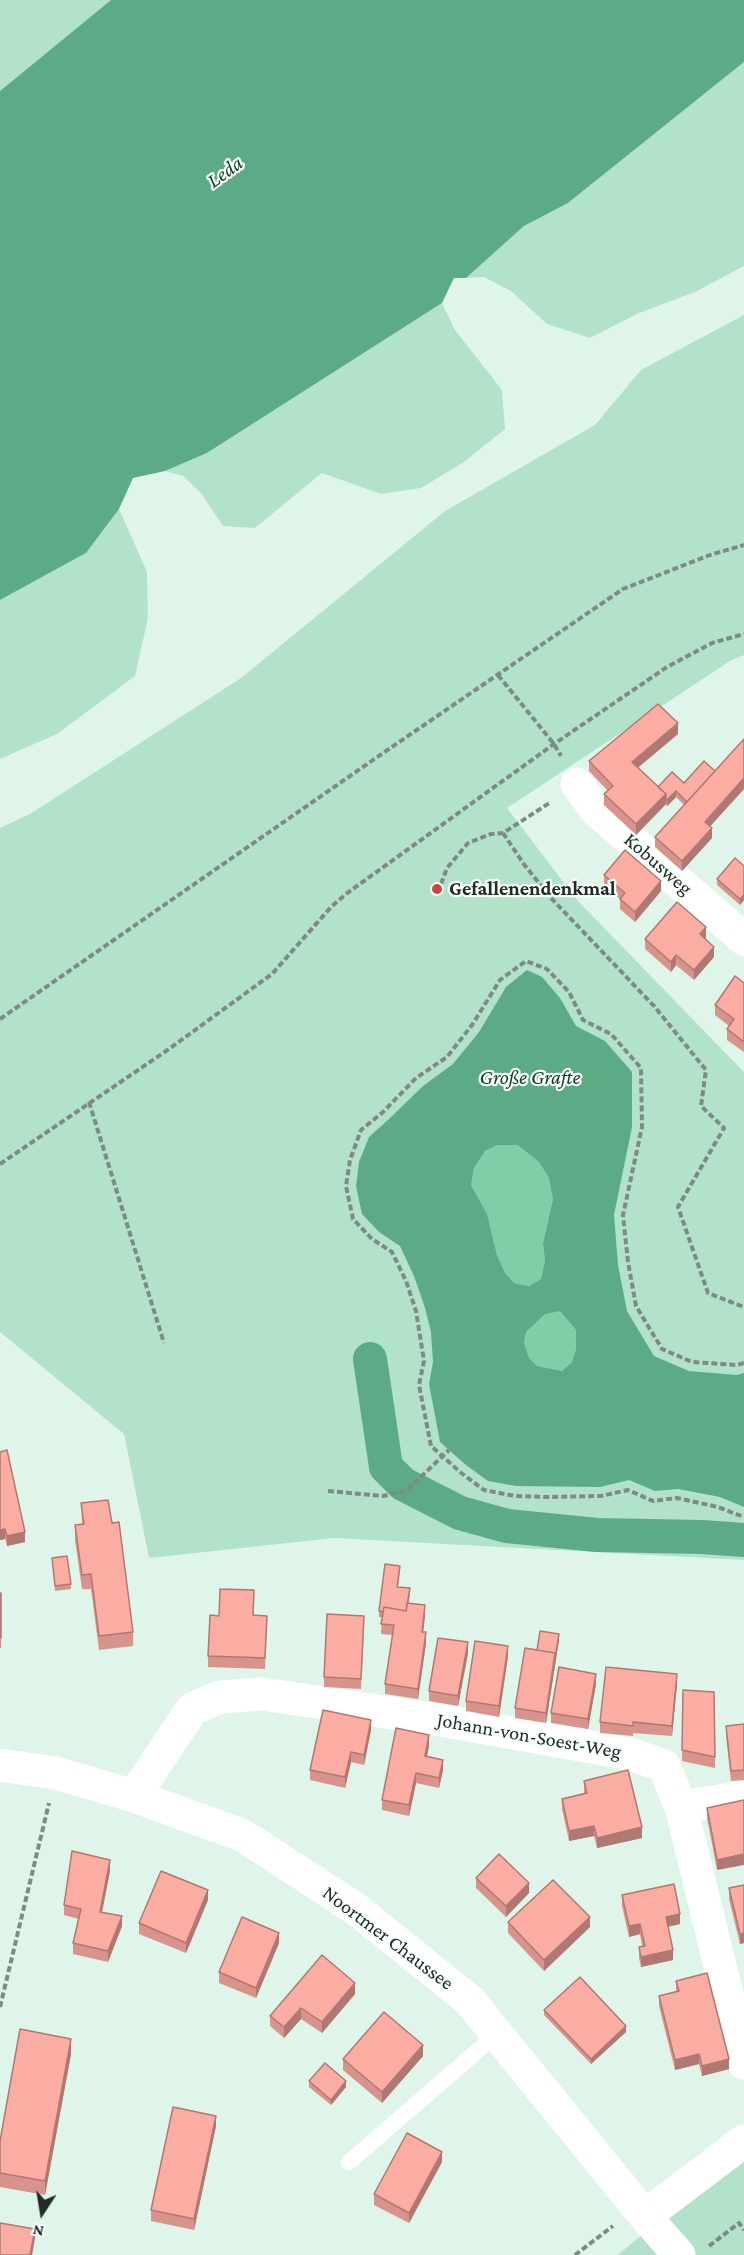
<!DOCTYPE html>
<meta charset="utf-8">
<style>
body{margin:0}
#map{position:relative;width:744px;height:2255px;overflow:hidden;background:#e0f5ea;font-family:"Crimson Pro",serif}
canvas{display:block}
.north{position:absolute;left:12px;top:2183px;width:60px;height:60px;-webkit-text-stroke:4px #f7fffa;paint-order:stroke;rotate:192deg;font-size:16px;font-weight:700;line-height:24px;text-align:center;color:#222a26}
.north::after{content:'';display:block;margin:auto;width:21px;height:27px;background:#222a26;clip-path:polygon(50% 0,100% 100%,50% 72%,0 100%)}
</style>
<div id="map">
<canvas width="744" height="2255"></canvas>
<div class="north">N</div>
</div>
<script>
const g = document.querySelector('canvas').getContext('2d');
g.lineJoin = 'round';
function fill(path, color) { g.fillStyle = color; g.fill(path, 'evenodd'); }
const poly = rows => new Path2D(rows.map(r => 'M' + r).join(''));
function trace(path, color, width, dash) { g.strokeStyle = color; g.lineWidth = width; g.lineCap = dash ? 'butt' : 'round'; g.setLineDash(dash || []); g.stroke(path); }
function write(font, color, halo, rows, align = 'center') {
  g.font = font + ' "Crimson Pro",serif'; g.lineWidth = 4.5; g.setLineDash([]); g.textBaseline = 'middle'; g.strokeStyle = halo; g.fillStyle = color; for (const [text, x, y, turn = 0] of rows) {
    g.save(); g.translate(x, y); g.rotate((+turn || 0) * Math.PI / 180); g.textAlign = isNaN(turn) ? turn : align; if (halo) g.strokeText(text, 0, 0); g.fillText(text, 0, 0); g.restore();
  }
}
fill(poly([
 [0,0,111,0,0,91],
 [744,62,744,266,695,292,637,314,590,338,547,324,511,291,484,277,466,278,524,226,568,203],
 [442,303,455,330,502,390,505,429,464,462,421,488,381,494,322,473,255,528,223,526,201,493,183,476,165,471,207,453],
 [744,315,744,655,730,661,507,808,577,900,744,1072,744,1560,334,1538,149,1558,124,1434,0,1332,0,828,30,814,241,678,445,511,595,425,641,370],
 [119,509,147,572,148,618,135,676,57,734,0,759,0,600,86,553],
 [744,2151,744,2255,617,2255,621,2252]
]), '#b3e2ca');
fill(poly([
 [497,1145,516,1145,539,1162,549,1178,553,1199,543,1242,545,1261,541,1279,529,1286,514,1283,505,1273,497,1255,487,1214,471,1185,474,1168,485,1151],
 [560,1311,576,1330,576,1349,572,1362,562,1371,537,1366,529,1358,524,1343,526,1332,545,1313]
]), '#7fcea8');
fill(poly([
 [111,0,744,0,744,62,568,203,524,226,466,278,454,278,442,303,207,453,165,471,133,478,119,509,86,553,0,600,0,91],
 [527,970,542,977,560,998,576,1026,605,1041,632,1072,632,1127,614,1215,618,1265,627,1311,654,1356,689,1371,737,1375,744,1373,744,1507,720,1497,678,1489,655,1491,629,1480,600,1487,516,1486,488,1481,466,1465,440,1442,429,1384,433,1362,431,1332,425,1308,414,1276,400,1246,379,1232,362,1214,356,1186,359,1162,369,1137,389,1119,423,1086,453,1064,479,1032,506,987],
 [497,1145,517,1145,539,1162,549,1178,553,1199,543,1243,545,1261,541,1279,529,1286,514,1283,505,1273,497,1255,487,1214,471,1185,474,1168,485,1151],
 [560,1311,576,1330,576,1349,572,1362,562,1371,537,1366,529,1358,524,1343,526,1332,545,1314]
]), '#5dab86');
trace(poly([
 [370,1359,386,1467,403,1484,460,1513,507,1526,597,1535,702,1537,744,1540]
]), '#5dab86', 34);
trace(poly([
 [498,675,554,744,561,756],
 [503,833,523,863,550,897,654,1006,706,1070,701,1106,724,1128,678,1207,708,1293,744,1307],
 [441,884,447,868,468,843,491,834,503,833,551,802],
 [0,1019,386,751,623,589,710,555,744,545],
 [89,1102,164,1343],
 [0,1164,169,1049,272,974,331,907,346,894,554,744,667,667,712,643,744,634],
 [744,1363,737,1365,692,1362,662,1349,636,1306,628,1262,623,1215,642,1127,641,1068,611,1034,583,1020,569,992,547,969,526,961,500,980,472,1025,447,1057,416,1078,383,1112,361,1130,350,1160,346,1186,353,1219,372,1239,392,1252,406,1281,416,1311,424,1361,419,1385,431,1446,460,1472,484,1490,515,1496,546,1497,601,1496,628,1490,653,1501,677,1498,718,1507,744,1517],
 [328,1491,383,1496,406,1491,449,1450],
 [0,2007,49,1803],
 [709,2246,739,2223,744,2230],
 [575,2255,613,2226]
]), '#7c8b83', 4, [6, 3]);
trace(poly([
 [349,2162,497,2034]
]), '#fff', 16);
trace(poly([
 [577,784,596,810,744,939],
 [0,1765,56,1773,134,1796,242,1835,356,1909,469,2000,645,2216,679,2255],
 [134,1796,192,1709,220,1697,262,1694,446,1721,631,1754,664,1766,681,1807,744,2063],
 [681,1807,744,1797],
 [645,2216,744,2141]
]), '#fff', 33);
fill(poly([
 [678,734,638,768,658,787,684,783,715,771,744,739,744,789,710,826,712,838,682,871,655,847,655,837,684,805,676,797,667,806,666,804,636,835,604,805,604,794,608,791,589,771,589,761],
 [744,866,744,900,740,905,717,885,717,879],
 [604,875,661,891,635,922,620,909,620,899,604,886],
 [706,938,705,939,714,957,694,980,676,965,671,972,645,949,645,939],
 [744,983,744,1052,727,1040,727,1029,729,1026,715,1015,715,1005],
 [0,1452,25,1542,7,1546,5,1539,0,1540],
 [81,1503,112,1523,133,1632,133,1646,99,1650,91,1589,82,1589,75,1540,75,1525,82,1524],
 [52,1558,71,1584,71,1589,55,1591],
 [400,1571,398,1587,410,1594,409,1603,425,1616,423,1632,426,1643,418,1699,385,1694,385,1684,392,1635,381,1634,382,1617,379,1617,379,1611],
 [0,1593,1,1593,1,1648,0,1648],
 [253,1615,267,1616,265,1669,208,1667,208,1656,219,1616],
 [364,1626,361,1689,324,1687,324,1677],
 [559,1640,546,1723,515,1718,515,1708,537,1650],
 [468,1653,458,1706,429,1701,429,1691],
 [508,1656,499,1717,466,1711,466,1701],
 [596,1684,588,1729,551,1723,551,1713],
 [677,1684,672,1736,633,1733,633,1736,600,1733,600,1722],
 [683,1690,714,1692,715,1768,682,1761],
 [744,1724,744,1780,731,1781,726,1736,726,1726],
 [371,1730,364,1765,351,1762,345,1788,310,1780,310,1770],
 [429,1746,427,1756,443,1770,439,1788,416,1783,409,1816,382,1810,382,1800],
 [584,1781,642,1838,597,1848,594,1836,569,1841,562,1809,562,1799,584,1793],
 [744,1800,717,1870,707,1818,707,1808],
 [110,1871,102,1912,122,1926,108,1962,73,1954,73,1943,78,1919,64,1915,64,1905],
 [476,1878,529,1893,506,1917,476,1888],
 [744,1885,744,1943,740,1944,729,1899,729,1888],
 [622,1895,680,1924,668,1927,673,1960,641,1967,639,1958,639,1947,642,1946,640,1934,629,1937,622,1906],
 [208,1900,186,1953,139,1934,139,1923],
 [508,1922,590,1927,544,1971,508,1933],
 [279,1943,256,1998,219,1983,219,1972],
 [676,1981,729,2069,702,2076,699,2064,675,2070,659,2006,659,1996,676,1991],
 [355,1994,322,2033,301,2019,284,2038,270,2026,270,2016],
 [544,2010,626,2032,591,2064,544,2015],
 [71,2054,45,2195,0,2187,0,2141],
 [423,2056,382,2103,343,2070,343,2059],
 [309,2081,346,2087,331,2105,309,2087],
 [216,2126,194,2230,151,2221,151,2210],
 [442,2162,409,2223,374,2205,374,2194]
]), '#d8948c');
fill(poly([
 [678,723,678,734,632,772,632,762],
 [744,778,744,789,705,832,705,822],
 [676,791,676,797,667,806,667,800],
 [666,794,666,804,636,835,636,824],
 [712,828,712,838,682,871,682,861],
 [661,881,661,891,635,922,635,912],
 [744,895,744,900,740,905,740,899],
 [706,927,706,938,700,945,700,934],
 [714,947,714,957,694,980,694,970],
 [676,955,676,965,671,972,671,962],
 [5,1529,5,1539,0,1540,0,1530],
 [25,1532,25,1542,7,1546,7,1536],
 [425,1605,425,1616,422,1642,422,1632],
 [426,1632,426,1643,418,1699,418,1689],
 [559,1634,559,1640,546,1723,546,1713],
 [468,1642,468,1653,458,1706,458,1696],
 [508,1646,508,1656,499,1717,499,1706],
 [596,1674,596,1684,588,1729,588,1719],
 [677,1674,677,1684,672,1736,672,1726],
 [371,1720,371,1730,364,1765,364,1755],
 [429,1735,429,1746,425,1766,425,1756],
 [351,1752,351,1762,345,1788,345,1777],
 [443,1760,443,1770,439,1788,439,1778],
 [416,1773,416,1783,409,1816,409,1805],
 [594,1826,594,1836,569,1841,569,1831],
 [642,1827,642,1838,597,1848,597,1838],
 [744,1854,744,1865,717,1870,717,1860],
 [110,1860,110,1871,100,1922,100,1912],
 [529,1883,529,1893,506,1917,506,1906],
 [208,1890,208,1900,186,1953,186,1943],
 [680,1914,680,1924,666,1927,666,1917],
 [122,1916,122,1926,108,1962,108,1951],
 [590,1917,590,1927,544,1971,544,1960],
 [640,1924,640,1934,629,1937,629,1926],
 [279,1933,279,1943,256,1998,256,1988],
 [744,1933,744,1943,740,1944,740,1934],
 [673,1950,673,1960,641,1967,641,1957],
 [355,1983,355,1994,322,2033,322,2022],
 [301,2008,301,2019,284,2038,284,2027],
 [626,2026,626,2032,591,2064,591,2059],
 [71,2039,71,2054,45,2195,45,2181],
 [423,2045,423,2056,382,2103,382,2092],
 [699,2054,699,2064,675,2070,675,2060],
 [729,2059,729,2069,702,2076,702,2066],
 [346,2081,346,2087,331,2105,331,2100],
 [216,2116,216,2126,194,2230,194,2219],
 [442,2152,442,2162,409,2223,409,2213],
 [35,2229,35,2239,32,2255,30,2255]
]), '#b07872');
const building = poly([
 [658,704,678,723,632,762,666,794,636,824,604,794,613,786,589,761,658,704],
 [744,739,744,778,705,822,712,828,682,861,655,837,744,739],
 [704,761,715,771,687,802,676,791,667,800,666,799,666,794,658,787,672,772,684,783,704,761],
 [625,850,661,881,635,912,620,899,625,893,604,875,625,850],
 [735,858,744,866,744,895,740,899,717,879,735,858],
 [677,902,706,927,700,934,714,947,694,970,676,955,671,962,645,939,677,902],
 [735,976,744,983,744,1042,727,1029,734,1019,715,1005,735,976],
 [7,1450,25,1532,7,1536,5,1529,0,1530,0,1452,7,1450],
 [108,1500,112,1523,119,1522,133,1632,99,1636,91,1574,82,1575,75,1525,84,1524,81,1503,108,1500],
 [67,1556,71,1584,55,1586,52,1558,67,1556],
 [385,1564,400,1566,397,1587,410,1588,406,1611,384,1607,383,1612,379,1611,385,1564],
 [220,1589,254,1590,253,1615,267,1616,265,1658,208,1656,210,1615,219,1616,220,1589],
 [0,1593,1,1593,1,1638,0,1638,0,1593],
 [407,1603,425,1605,422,1632,426,1632,418,1689,385,1684,394,1625,381,1624,384,1607,406,1611,407,1603],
 [327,1614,364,1616,361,1679,324,1677,327,1614],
 [540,1631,559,1634,555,1658,555,1653,537,1650,540,1631],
 [438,1638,468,1642,458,1696,429,1691,438,1638],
 [475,1641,508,1646,499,1706,466,1701,475,1641],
 [525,1648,555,1653,546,1713,515,1708,525,1648],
 [559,1667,596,1674,588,1719,551,1713,559,1667],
 [606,1667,677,1674,672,1726,633,1722,633,1726,600,1722,606,1667],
 [683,1690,714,1692,715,1757,682,1750,683,1690],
 [323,1710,371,1720,364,1755,351,1752,345,1777,310,1770,323,1710],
 [744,1724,744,1770,731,1771,726,1726,744,1724],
 [396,1728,429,1735,425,1756,443,1760,439,1778,416,1773,409,1805,382,1800,396,1728],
 [628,1770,642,1827,597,1838,594,1826,569,1831,562,1799,587,1793,584,1781,628,1770],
 [744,1800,744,1854,717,1860,707,1808,744,1800],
 [72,1851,110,1860,100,1912,122,1916,108,1951,73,1943,81,1909,64,1905,72,1851],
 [499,1854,529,1883,506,1906,476,1878,499,1854],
 [161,1871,208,1890,186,1943,139,1923,161,1871],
 [553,1880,590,1917,544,1960,508,1922,553,1880],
 [674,1884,680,1914,666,1917,673,1950,641,1957,639,1947,645,1946,640,1924,629,1926,622,1895,674,1884],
 [744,1885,744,1933,740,1934,729,1888,744,1885],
 [242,1917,279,1933,256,1988,219,1972,242,1917],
 [322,1955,355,1983,322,2022,301,2008,284,2027,270,2016,322,1955],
 [707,1973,729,2059,702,2066,699,2054,675,2060,659,1996,679,1991,676,1981,707,1973],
 [580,1977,626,2026,591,2059,544,2010,580,1977],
 [384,2012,423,2045,382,2092,343,2059,384,2012],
 [20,2029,71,2039,45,2181,0,2173,0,2141,20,2029],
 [325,2063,346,2081,331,2100,309,2081,325,2063],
 [173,2107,216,2116,194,2219,151,2210,173,2107],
 [407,2133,442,2152,409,2213,374,2194,407,2133],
 [0,2223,35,2229,30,2255,0,2255,0,2223]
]);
fill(building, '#fbaca3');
trace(building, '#b07872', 1.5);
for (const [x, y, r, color] of [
 [437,889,6,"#d1423d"]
]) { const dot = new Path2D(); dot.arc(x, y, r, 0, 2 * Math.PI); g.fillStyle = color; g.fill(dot); trace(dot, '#f7fffa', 2); }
write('20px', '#222a26', '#f7fffa', [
 ["Kobusweg",658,864,41],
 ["Johann-von-Soest-Weg",529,1736,10],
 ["Noortmer Chaussee",388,1938,37]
]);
write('bold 20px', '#222a26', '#f7fffa', [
 ["Gefallenendenkmal",449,889]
], 'left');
write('italic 21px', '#153929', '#f7fffa', [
 ["Leda",225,172,-36],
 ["Große Grafte",530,1078]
]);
</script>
